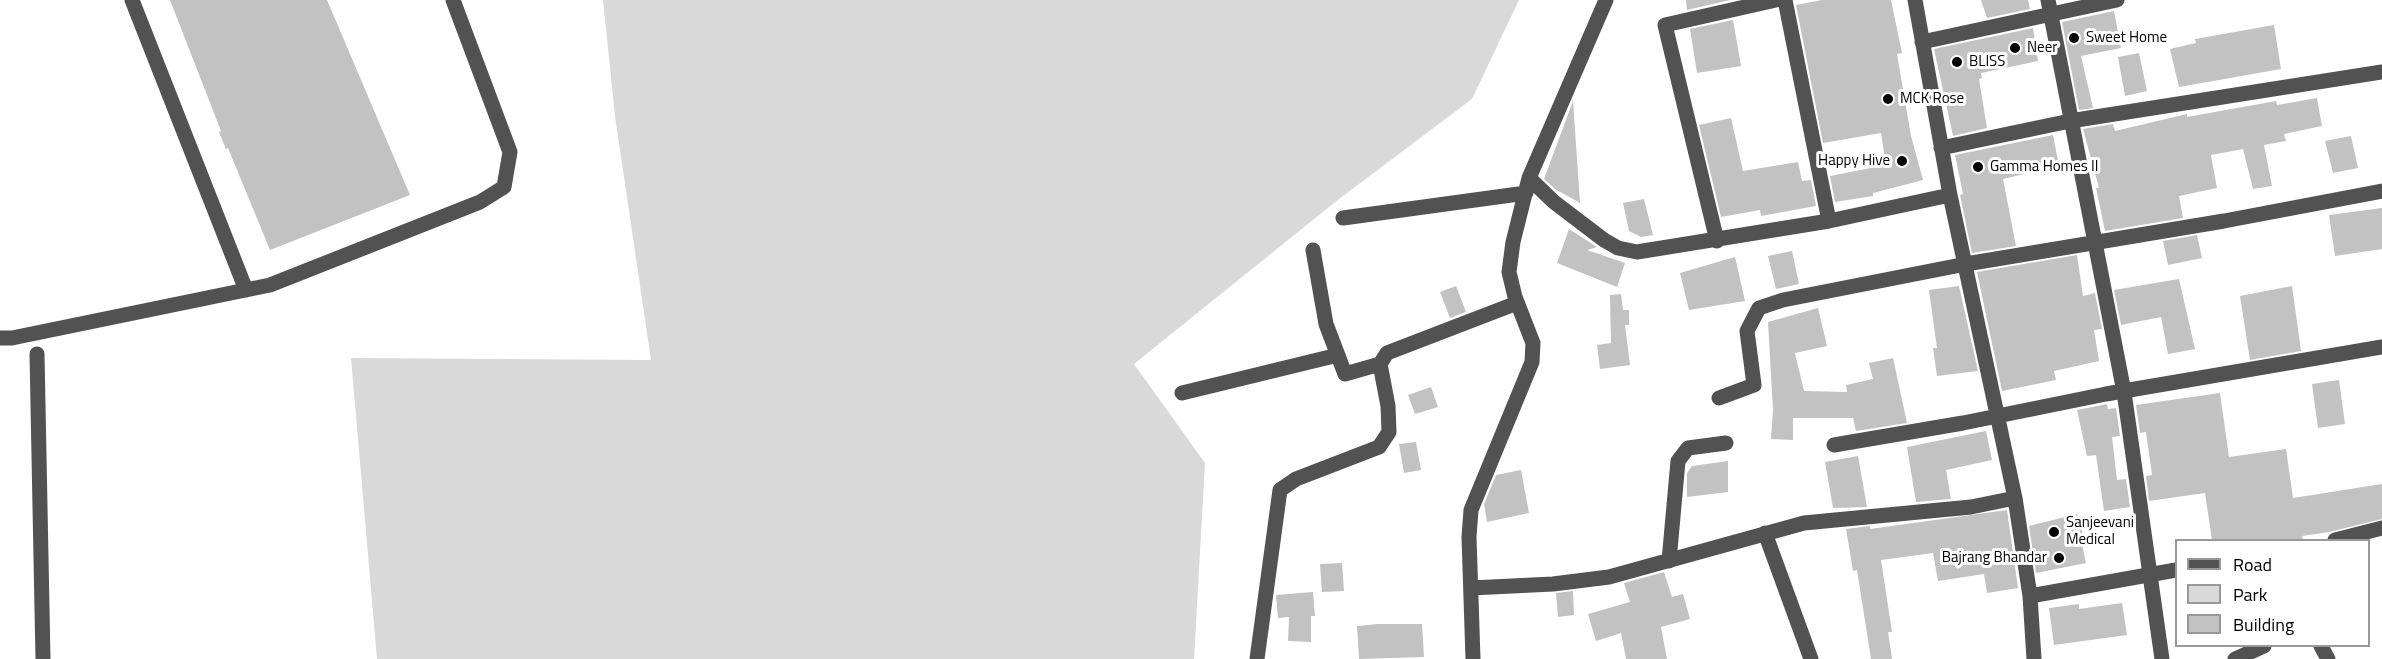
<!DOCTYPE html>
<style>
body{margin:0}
#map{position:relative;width:2382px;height:659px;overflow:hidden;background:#fff;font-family:"Titillium Web",sans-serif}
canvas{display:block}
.legend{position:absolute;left:2175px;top:539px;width:195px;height:108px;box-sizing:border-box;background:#fff;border:2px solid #999;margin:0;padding:8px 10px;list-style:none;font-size:18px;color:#000}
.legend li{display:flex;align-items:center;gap:12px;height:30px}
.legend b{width:30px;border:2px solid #999}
</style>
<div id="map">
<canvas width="2382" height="659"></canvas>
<ul class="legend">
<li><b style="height:8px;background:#525252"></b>Road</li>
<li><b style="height:16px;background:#d9d9d9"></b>Park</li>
<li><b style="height:16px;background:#c2c2c2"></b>Building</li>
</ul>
</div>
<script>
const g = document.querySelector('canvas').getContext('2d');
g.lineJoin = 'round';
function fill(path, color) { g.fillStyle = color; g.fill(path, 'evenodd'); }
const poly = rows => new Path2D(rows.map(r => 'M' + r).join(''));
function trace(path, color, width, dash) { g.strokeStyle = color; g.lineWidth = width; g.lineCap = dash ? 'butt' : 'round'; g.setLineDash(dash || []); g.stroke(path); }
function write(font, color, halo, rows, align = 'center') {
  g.font = font + ' "Titillium Web",sans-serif'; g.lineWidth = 6; g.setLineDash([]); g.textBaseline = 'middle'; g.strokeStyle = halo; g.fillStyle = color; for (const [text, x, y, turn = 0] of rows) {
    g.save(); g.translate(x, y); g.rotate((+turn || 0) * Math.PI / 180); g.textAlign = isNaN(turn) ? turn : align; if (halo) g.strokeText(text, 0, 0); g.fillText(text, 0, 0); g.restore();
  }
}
fill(poly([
 [603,0,1519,0,1472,99,1339,199,1134,364,1205,463,1194,659,377,659,351,358,651,360,615,116]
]), '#d9d9d9');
fill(poly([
 [170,0,327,0,410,195,270,250,228,148,226,149,219,132,221,131],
 [1686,0,1730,0,1687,10],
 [1822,0,1891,0,1902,53,1897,54,1911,136,1923,180,1873,193,1873,196,1835,202,1830,176,1886,165,1881,133,1823,143,1796,5],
 [1981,0,2028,0,2030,9,1987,18],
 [2114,11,2121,48,2081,56,2093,108,2079,110,2062,22],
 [1733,20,1741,66,1697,73,1690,29],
 [2274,25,2281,69,2179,87,2170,49,2196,43,2195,39],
 [2033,28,2038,61,1981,73,1982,78,1979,79,1987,128,1953,136,1934,49],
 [2139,53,2147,91,2125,96,2118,57],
 [2317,98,2322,126,2284,134,2286,141,2264,145,2272,186,2253,189,2243,149,2211,155,2217,188,2179,196,2183,218,2105,231,2096,188,2099,188,2083,129,2113,124,2115,131,2187,114,2187,117,2276,101,2277,105],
 [1573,101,1580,203,1555,189,1544,179],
 [1731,118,1743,171,1798,162,1802,181,1811,180,1816,206,1761,216,1760,210,1721,217,1699,125],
 [2053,135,2059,166,2003,179,2016,246,1972,253,1960,195,1963,194,1955,155],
 [2351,136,2358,168,2333,173,2325,141],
 [1644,199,1653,235,1641,237,1629,231,1623,203],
 [2382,208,2382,249,2335,256,2329,215],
 [1569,229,1597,247,1587,250,1625,263,1617,287,1557,263],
 [2197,235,2202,258,2168,265,2163,241],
 [1792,251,1799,284,1776,289,1768,256],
 [2077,255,2083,296,2095,293,2102,329,2094,330,2099,361,2054,371,2056,380,2002,391,1977,272],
 [1735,257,1745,301,1689,310,1680,273],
 [2179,279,2195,349,2168,354,2161,317,2121,325,2114,290],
 [1456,286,1466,312,1450,318,1440,292],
 [1959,286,1978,371,1937,376,1933,348,1937,348,1929,290],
 [2292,286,2301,351,2250,360,2240,296],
 [1621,294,1623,310,1629,310,1629,325,1625,325,1630,365,1600,369,1597,345,1611,343,1610,295],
 [1818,308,1827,346,1795,353,1804,391,1847,392,1846,385,1873,379,1869,363,1893,358,1907,423,1856,431,1853,418,1793,418,1793,440,1771,439,1773,410,1768,322],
 [2339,380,2345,424,2318,428,2312,384],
 [1431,387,1438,407,1415,414,1408,395],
 [2220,393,2229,457,2286,449,2293,498,2382,484,2382,519,2329,532,2302,536,2303,540,2212,540,2205,493,2149,501,2146,476,2152,475,2146,432,2140,433,2136,405],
 [2107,404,2108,409,2116,408,2120,436,2112,437,2117,480,2126,479,2130,507,2104,511,2096,455,2087,456,2077,410],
 [1986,431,1992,460,1946,470,1951,499,1916,502,1907,447],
 [1416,442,1421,470,1404,473,1399,444],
 [1858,456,1867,507,1833,508,1825,462],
 [1728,461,1728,492,1687,497,1687,473,1692,466],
 [1521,470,1529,513,1487,522,1484,504,1496,475],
 [2007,510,2018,588,1987,593,1984,574,1938,581,1933,553,1881,560,1892,632,1888,632,1892,659,1871,659,1857,570,1853,571,1846,529,1870,526,1870,529],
 [2077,514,2084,538,2081,539,2086,563,2036,573,2029,526],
 [1342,563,1344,591,1322,592,1320,564],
 [1664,572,1672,597,1683,594,1690,619,1661,627,1667,659,1626,659,1621,633,1596,641,1588,614,1630,602,1624,583],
 [1573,591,1574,615,1558,617,1556,593],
 [1313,592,1315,616,1311,616,1311,642,1288,641,1289,617,1278,618,1276,595],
 [2122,603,2127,635,2054,645,2049,608,2079,604,2079,609],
 [1378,624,1422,624,1424,657,1359,659,1357,626]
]), '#c2c2c2');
trace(poly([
 [132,0,246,290],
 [1785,0,1829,221],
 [1915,0,1950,195,2015,498,2030,596,2034,659],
 [2048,0,2124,392,2162,659],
 [1922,42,2117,0],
 [1941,148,2070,121,2382,72],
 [1529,178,1554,202,1604,240,1618,248,1637,252,1829,221,1950,195],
 [1343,218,1526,193],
 [1717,241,1665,25,1776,0],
 [1313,250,1326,324,1345,374,1380,364],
 [0,338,12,338,270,285,480,202,504,187,510,152,453,0],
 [37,354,43,659],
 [1182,393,1338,355],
 [1719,398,1754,385,1747,331,1759,308,1783,300,1966,264,2224,221,2382,191],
 [1834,445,1963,423,2106,394,2382,347],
 [1765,533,1811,659],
 [2335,540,2382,528],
 [1669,561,1678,461,1688,448,1726,443],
 [1471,588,1553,584,1609,577,1804,523,1971,507,2015,498],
 [2030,596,2176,570],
 [2321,646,2328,659],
 [1257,659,1280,490,1296,479,1379,447,1389,432,1388,406,1380,364,1387,353,1517,303],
 [1473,659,1469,537,1471,510,1532,362,1533,343,1515,297,1509,272,1513,242,1529,178,1606,0],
 [2235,659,2264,646]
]), '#525252', 15);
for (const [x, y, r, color] of [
 [2074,38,6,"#000"],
 [2015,48,6,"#000"],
 [1957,62,6,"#000"],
 [1888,99,6,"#000"],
 [1902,161,6,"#000"],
 [1978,167,6,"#000"],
 [2054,532,6,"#000"],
 [2059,558,6,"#000"]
]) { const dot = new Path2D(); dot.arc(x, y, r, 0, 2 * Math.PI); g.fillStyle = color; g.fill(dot); trace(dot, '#fff', 2); }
write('15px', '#000', '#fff', [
 ["Sweet Home",2086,38],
 ["Neer",2027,48],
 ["BLISS",1969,62],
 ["MCK Rose",1900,99],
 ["Happy Hive",1890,161,"right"],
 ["Gamma Homes II",1990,167],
 ["Sanjeevani",2066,523],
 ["Medical",2066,540],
 ["Bajrang Bhandar",2047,558,"right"]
], 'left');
</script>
